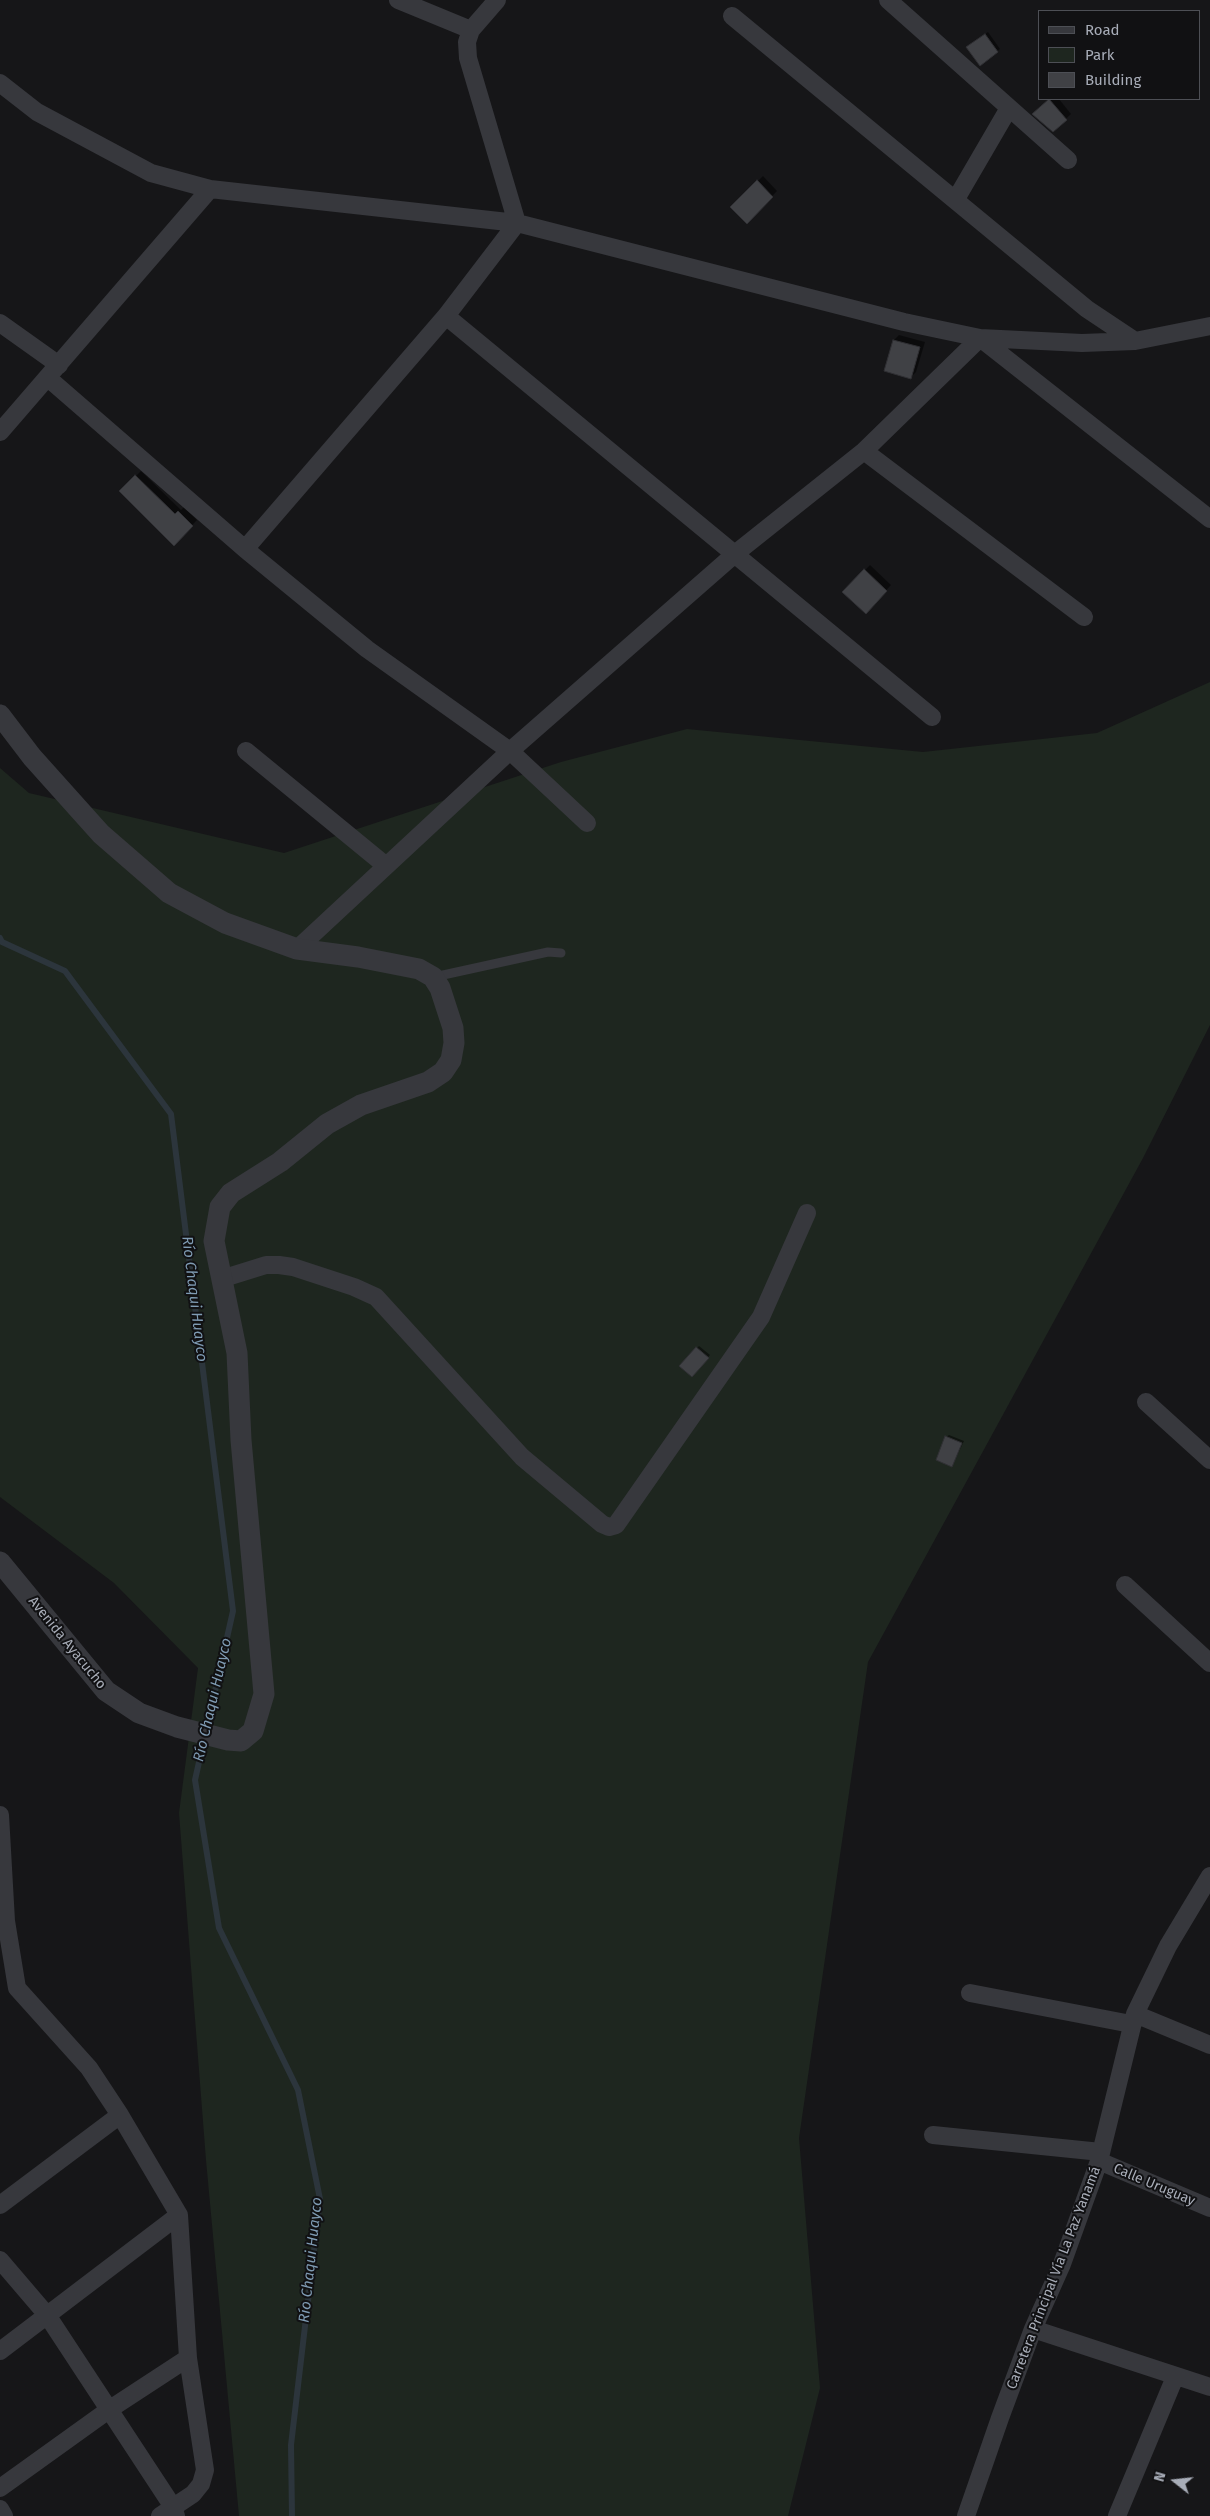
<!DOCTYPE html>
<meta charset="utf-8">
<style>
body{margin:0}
#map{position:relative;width:1210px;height:2516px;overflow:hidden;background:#161618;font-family:"Fira Sans",sans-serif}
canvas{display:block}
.legend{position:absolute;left:1038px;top:10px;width:162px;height:90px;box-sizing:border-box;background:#111113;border:1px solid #4d4f55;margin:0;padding:6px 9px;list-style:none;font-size:15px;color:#a8adb8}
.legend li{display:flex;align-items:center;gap:10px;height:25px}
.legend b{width:25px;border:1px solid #4d4f55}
.north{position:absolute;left:1150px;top:2456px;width:50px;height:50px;-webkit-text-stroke:4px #111113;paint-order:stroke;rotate:286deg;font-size:14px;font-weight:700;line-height:20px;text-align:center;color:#a8adb8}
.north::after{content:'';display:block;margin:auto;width:18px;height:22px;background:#a8adb8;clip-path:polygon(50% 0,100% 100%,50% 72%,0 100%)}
</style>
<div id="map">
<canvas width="1210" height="2516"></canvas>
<ul class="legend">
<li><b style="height:6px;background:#37383d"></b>Road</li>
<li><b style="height:14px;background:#1e261f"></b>Park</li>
<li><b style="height:14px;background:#404145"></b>Building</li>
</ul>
<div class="north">N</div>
</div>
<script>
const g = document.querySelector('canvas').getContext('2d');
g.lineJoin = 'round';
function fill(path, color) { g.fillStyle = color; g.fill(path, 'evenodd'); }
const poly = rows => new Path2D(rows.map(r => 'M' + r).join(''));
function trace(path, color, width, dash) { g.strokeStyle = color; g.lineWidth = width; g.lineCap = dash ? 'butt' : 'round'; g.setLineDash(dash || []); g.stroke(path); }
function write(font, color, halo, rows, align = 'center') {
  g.font = font + ' "Fira Sans",sans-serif'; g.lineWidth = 4; g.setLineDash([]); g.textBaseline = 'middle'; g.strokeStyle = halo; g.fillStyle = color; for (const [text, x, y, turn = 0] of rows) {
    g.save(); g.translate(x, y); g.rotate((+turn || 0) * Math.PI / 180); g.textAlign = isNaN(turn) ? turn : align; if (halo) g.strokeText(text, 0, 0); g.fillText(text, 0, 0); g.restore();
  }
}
fill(poly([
 [1210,682,1210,1025,1143,1158,868,1662,799,2138,820,2388,788,2516,239,2516,206,2160,179,1813,198,1668,114,1583,0,1497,0,768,29,793,284,853,561,762,687,729,923,752,1097,733]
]), '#1e261f');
fill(poly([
 [988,32,1000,49,981,64,970,45],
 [1050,99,1059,99,1071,114,1053,131,1039,109],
 [763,176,777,191,747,222,732,207],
 [899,335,925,342,916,372,911,377,885,370,894,340],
 [141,471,181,510,184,507,197,520,174,544,121,491],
 [870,565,891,585,871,607,844,592],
 [699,1346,710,1355,692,1375,681,1366],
 [949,1435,964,1441,952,1466,946,1437]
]), '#0007');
trace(poly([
 [0,938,2,942,65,971,171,1114,233,1611,195,1780,219,1928,298,2090,320,2199,291,2445,292,2516]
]), '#2c353c', 6);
const building = poly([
 [985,34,998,52,980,66,966,47,985,34],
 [1049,99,1067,120,1053,132,1032,114,1049,99],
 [757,180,773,197,747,224,730,207,757,180],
 [893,340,920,347,911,379,884,371,893,340],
 [135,475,175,514,178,511,193,526,174,546,119,491,135,475],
 [864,569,887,591,866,614,842,592,864,569],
 [696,1347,709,1358,692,1377,679,1366,696,1347],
 [945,1436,962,1443,952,1467,936,1460,945,1436]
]);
fill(building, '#404145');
trace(building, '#303034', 1);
trace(poly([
 [434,977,548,952,561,953]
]), '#37383d', 9);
trace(poly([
 [398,0,471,30],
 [888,0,1068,160],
 [732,16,1087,309,1135,341],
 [0,83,37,112,151,173,210,189,517,223,904,322,980,338,1082,343,1135,341,1210,326],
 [956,199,1009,108],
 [446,316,932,717],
 [0,323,59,365],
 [48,378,245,549,367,649,510,751,587,823],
 [0,432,210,189],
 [864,451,1084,617],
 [245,549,446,316,517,223,468,58,467,42,471,30,497,0],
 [246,751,385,865],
 [297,949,510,751,736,553,864,451,980,338,1210,519],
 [221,1279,266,1265,279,1265,293,1267,354,1287,376,1297,522,1457,602,1524,609,1527,616,1525,761,1317,807,1213],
 [1146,1402,1210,1460],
 [1125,1585,1210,1663],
 [0,1815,6,1921,17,1988,89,2068,120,2115,179,2215,188,2358,205,2470,201,2484,193,2494,160,2516],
 [970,1993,1131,2024],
 [1135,2014,1210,2045],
 [933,2135,1101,2152],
 [1099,2161,1210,2208],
 [0,2205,120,2115],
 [0,2260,47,2315,173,2507,176,2516],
 [1033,2329,1210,2387],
 [0,2351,179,2215],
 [0,2488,110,2409,188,2358],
 [0,2509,4,2516],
 [966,2516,1000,2418,1033,2329,1062,2264,1099,2161,1135,2014,1168,1946,1210,1876],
 [1117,2516,1175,2377]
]), '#37383d', 18);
trace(poly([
 [0,715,32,757,101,834,169,893,225,923,297,949,358,957,419,969,433,977,440,988,453,1028,454,1043,451,1060,443,1072,428,1082,361,1105,327,1124,280,1162,231,1193,220,1207,214,1241,237,1353,241,1440,264,1694,253,1731,241,1741,228,1740,177,1727,139,1713,106,1691,0,1562]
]), '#37383d', 21);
write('14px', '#a8adb8', '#111113', [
 ["Avenida Ayacucho",67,1643,51],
 ["Calle Uruguay",1154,2185,23],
 ["Carretera Principal Vía La Paz Yanamá",1054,2278,-69]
]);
write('italic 15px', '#7f9bb3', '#111113', [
 ["Río Chaqui Huayco",194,1299,83],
 ["Río Chaqui Huayco",213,1700,-77],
 ["Río Chaqui Huayco",311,2260,-84]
]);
</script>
